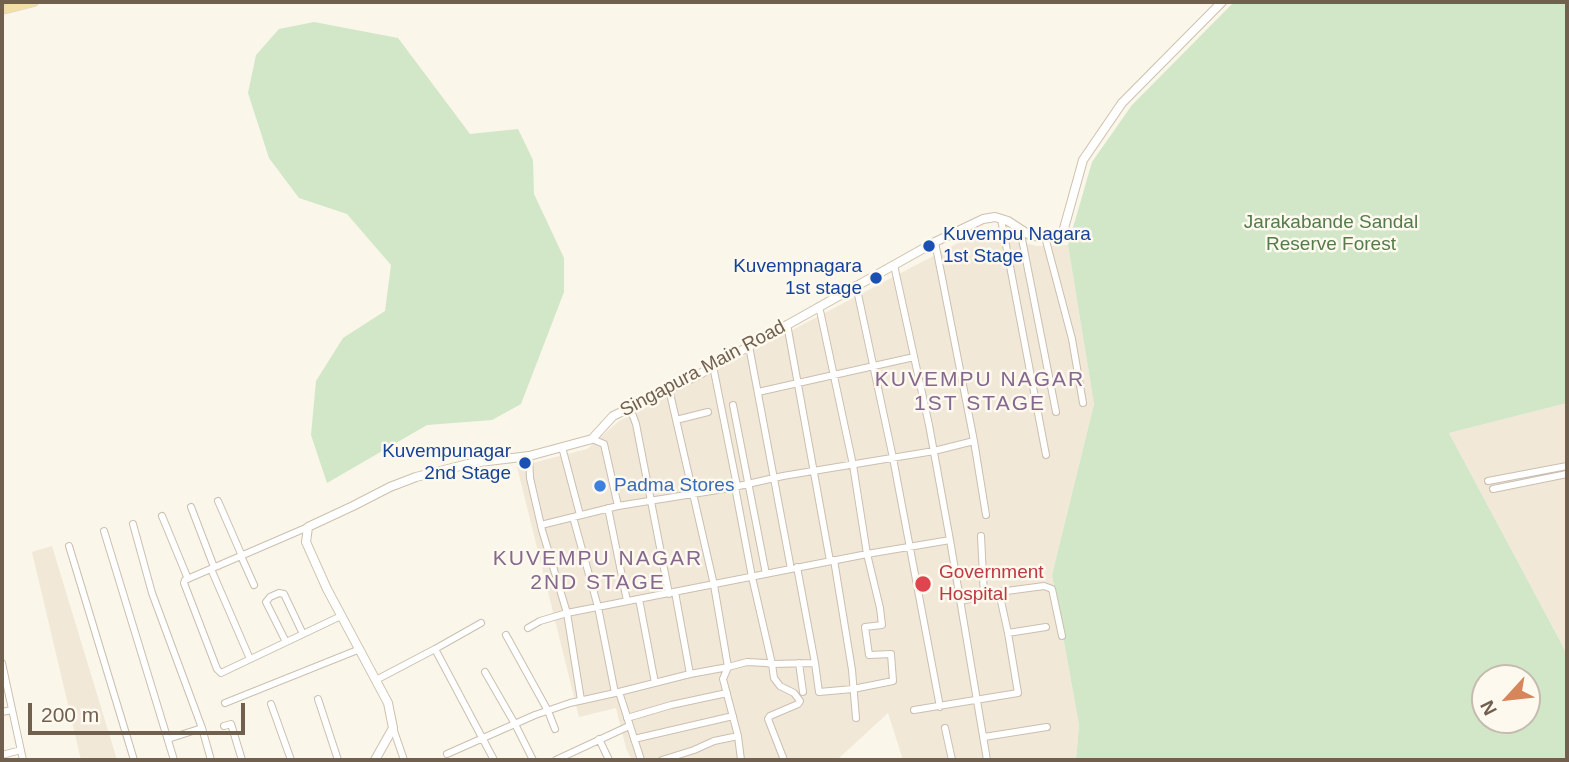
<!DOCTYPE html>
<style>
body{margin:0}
#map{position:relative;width:1569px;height:762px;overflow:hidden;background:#faf6e9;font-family:Helvetica,sans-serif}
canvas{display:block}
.frame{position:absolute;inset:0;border:4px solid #72604f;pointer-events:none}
.north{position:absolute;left:1471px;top:664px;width:70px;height:70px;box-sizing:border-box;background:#fdf9ef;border:2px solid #c5bcaf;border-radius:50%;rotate:243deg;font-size:19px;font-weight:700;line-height:28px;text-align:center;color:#72604f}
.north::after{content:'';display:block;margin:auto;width:24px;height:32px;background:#d7865b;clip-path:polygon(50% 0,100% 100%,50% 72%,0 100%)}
.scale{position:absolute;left:28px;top:703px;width:217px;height:32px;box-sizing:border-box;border:4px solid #72604f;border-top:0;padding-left:9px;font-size:21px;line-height:24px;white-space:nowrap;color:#72604f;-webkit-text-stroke:5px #fdf9ef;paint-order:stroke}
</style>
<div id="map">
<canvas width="1569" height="762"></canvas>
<div class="frame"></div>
<div class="north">N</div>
<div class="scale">200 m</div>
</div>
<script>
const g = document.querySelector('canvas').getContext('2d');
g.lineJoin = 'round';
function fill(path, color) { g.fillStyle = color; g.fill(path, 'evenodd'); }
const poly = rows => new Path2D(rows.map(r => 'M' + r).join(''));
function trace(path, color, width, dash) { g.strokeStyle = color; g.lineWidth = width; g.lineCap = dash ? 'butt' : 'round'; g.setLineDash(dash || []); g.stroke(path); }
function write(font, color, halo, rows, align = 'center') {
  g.font = font + ' Helvetica,sans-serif'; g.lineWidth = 5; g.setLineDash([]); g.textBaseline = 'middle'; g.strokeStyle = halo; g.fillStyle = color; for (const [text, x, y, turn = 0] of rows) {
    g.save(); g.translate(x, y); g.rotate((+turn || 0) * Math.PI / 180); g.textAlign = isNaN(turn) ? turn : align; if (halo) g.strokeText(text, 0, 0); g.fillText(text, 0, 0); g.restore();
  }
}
fill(poly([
 [979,232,1037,246,1068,245,1094,404,1052,575,1079,725,1076,760,903,760,888,713,837,760,632,760,626,748,616,708,579,717,517,467,587,449,619,421],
 [1567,403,1567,654,1449,433],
 [52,546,117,760,81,760,32,552]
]), '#f1e8d8');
fill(poly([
 [1234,2,1567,2,1567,403,1449,433,1567,654,1567,760,1076,760,1079,725,1052,575,1094,404,1068,245,1092,162,1132,105],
 [1485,678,1527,678,1527,720,1485,720],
 [314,22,398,38,470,134,518,129,533,160,534,194,564,258,564,292,521,404,492,420,427,425,327,483,311,435,316,381,343,338,385,311,391,265,347,214,299,198,269,158,248,93,256,55,279,29]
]), '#d1e7c8');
const street = poly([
 [1001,219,1046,455],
 [1020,229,1056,412],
 [1045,237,1072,339,1083,403],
 [894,265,929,425,950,540],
 [856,285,893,458,940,707],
 [787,324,830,561],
 [749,346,791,569],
 [713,366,737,486],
 [669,389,714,585,728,667,747,662,766,663,772,664,752,577,735,487],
 [758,392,914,357],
 [733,405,766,574],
 [630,408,636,424,669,594],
 [676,420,708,412],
 [592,439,604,444,618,506],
 [974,441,986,515],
 [562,447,580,515],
 [529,456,530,478,542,530,567,613,867,554,950,540,987,760],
 [1488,481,1567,466],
 [1493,489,1567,474],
 [218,501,242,556],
 [191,507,214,567],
 [608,508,627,601],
 [162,516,188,579],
 [573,517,598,607,615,693],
 [133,524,152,593,202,728,211,760],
 [541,525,618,506,730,488,783,476,934,451,974,441,935,242],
 [308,527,185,580,184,583,217,669,221,673,341,616],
 [104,531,174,760],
 [981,536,984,596],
 [69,546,134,760],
 [241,556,254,585],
 [834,560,852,670,856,718],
 [211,569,250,659],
 [675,592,690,674],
 [639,599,655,683],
 [961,601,999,592],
 [528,628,540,621,567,613,581,700],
 [1008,633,999,592,1044,586,1052,589,1062,636],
 [506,635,548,711,555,729],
 [286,642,266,602,270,597,279,593,284,594,303,634],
 [435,649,481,623],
 [2,663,23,760],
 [799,663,803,692],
 [815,663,819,692,853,689,893,681,891,654,869,655,865,627,882,625,880,608,867,554,853,465,819,306],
 [485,672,515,724,533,760],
 [376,680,435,649,494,760],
 [619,692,641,760],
 [318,699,338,760],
 [225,703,360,649],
 [271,704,291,760],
 [914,710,1018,693,1008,633,1046,627],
 [2,712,12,710],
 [627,718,671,705,727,693],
 [224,726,231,724,242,760],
 [393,728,404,760],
 [945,728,952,760],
 [984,737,1047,727],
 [168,739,202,728],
 [599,739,609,760],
 [634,739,733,716],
 [447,754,535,715,570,703,615,693,690,674,728,667,723,679,738,736,741,760],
 [2,755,21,750],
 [556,760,629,726],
 [662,760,694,750,714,741,738,736],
 [784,760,768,719,770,716,798,704,800,701,794,693,780,686,774,678,772,664,815,663,797,567]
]);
const secondary = poly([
 [375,760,393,728,388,703,327,589,306,542,308,527,353,506,390,487,416,477,472,463,529,456,592,439,613,416,698,375,935,242,983,219,995,217,1008,221,1031,236,1052,237,1063,232,1083,160,1122,103,1222,2]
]);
const primary = poly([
 [2,10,34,2]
]);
trace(street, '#cbbfb0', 8);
trace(secondary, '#cec0ad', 10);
trace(primary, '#d8d2ce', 10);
trace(street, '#fff', 6);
trace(secondary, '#fff', 8);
trace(primary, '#f2dfa8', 9);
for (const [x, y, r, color] of [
 [929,246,7,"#1a4fb4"],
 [876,278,7,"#1a4fb4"],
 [525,463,7,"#1a4fb4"],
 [600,486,7,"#3f7fe0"],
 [923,584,9,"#e0444e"]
]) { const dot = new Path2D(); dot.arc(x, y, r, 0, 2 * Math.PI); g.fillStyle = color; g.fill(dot); trace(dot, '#fdf9ef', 2.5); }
write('19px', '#547c4b', '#fdf9ef', [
 ["Jarakabande Sandal",1331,223],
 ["Reserve Forest",1331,245]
]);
write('19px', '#164399', '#fdf9ef', [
 ["Kuvempu Nagara",943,235,"left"],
 ["1st Stage",943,257,"left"],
 ["Kuvempnagara",862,267],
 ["1st stage",862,289],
 ["Kuvempunagar",511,452],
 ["2nd Stage",511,474]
], 'right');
write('19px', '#72604f', '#fdf9ef', [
 ["Singapura Main Road",703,369,-28]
]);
write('19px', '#366cbe', '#fdf9ef', [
 ["Padma Stores",614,486]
], 'left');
write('19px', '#be3a42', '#fdf9ef', [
 ["Government",939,573],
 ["Hospital",939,595]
], 'left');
g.letterSpacing = '2px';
write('21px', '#86678d', '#fdf9ef', [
 ["KUVEMPU NAGAR",980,380],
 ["1ST STAGE",980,404],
 ["KUVEMPU NAGAR",598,559],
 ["2ND STAGE",598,583]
]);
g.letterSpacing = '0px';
</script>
